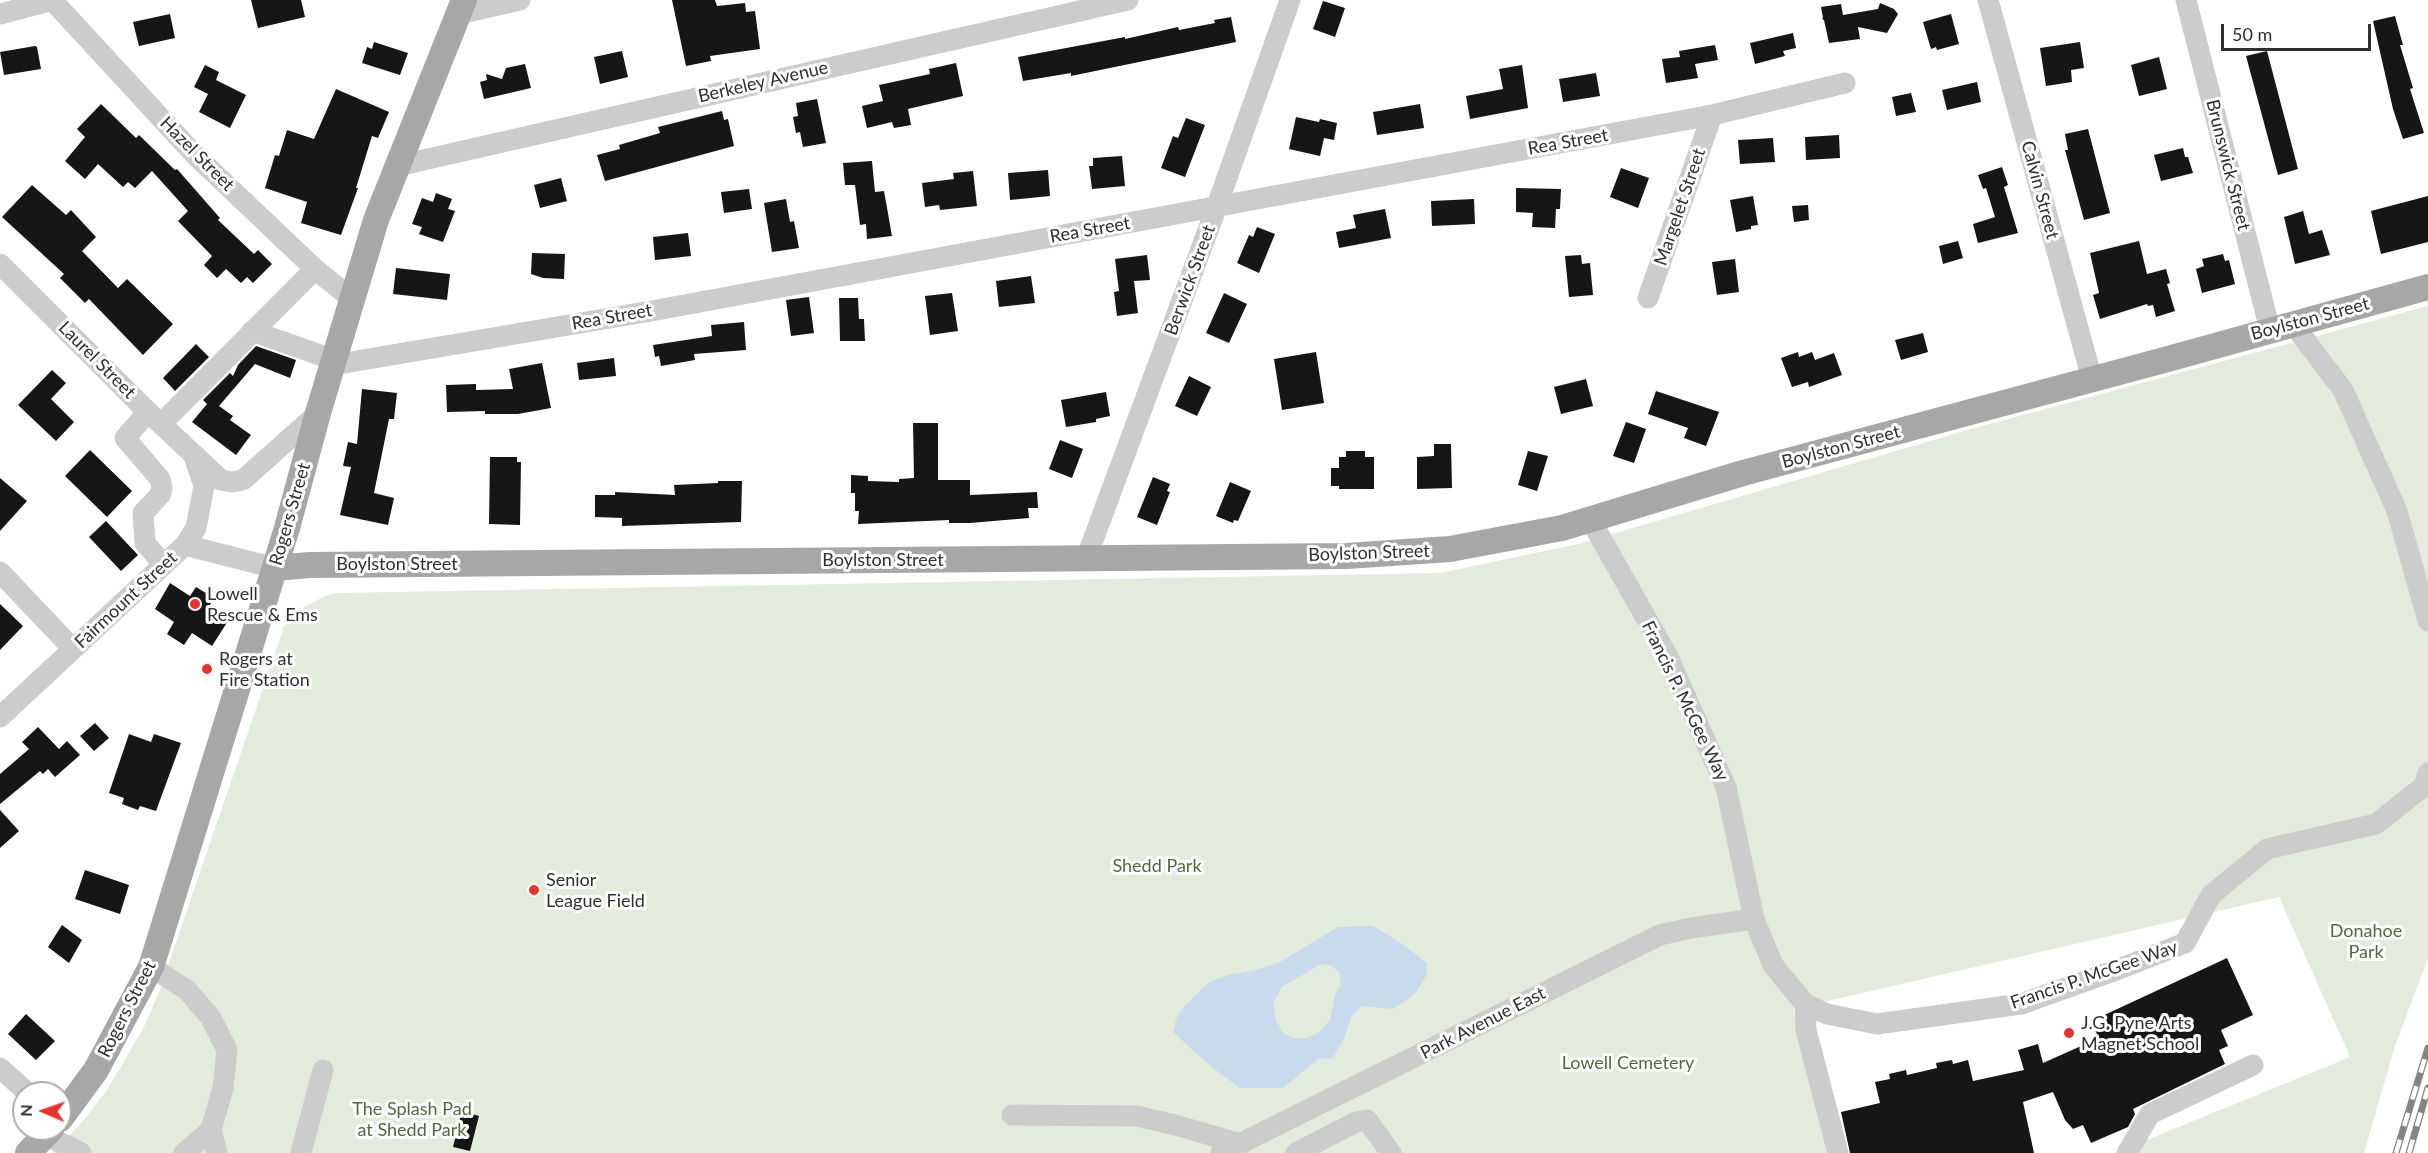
<!DOCTYPE html>
<style>
body{margin:0}
#map{position:relative;width:2428px;height:1153px;overflow:hidden;background:#fff;font-family:Lato,sans-serif}
canvas{display:block}
.north{position:absolute;left:12px;top:1081px;width:60px;height:60px;box-sizing:border-box;background:#fff;border:2px solid #acacac;border-radius:50%;rotate:272deg;font-size:16px;font-weight:700;line-height:24px;text-align:center;color:#2f2f2f}
.north::after{content:'';display:block;margin:auto;width:21px;height:27px;background:#ea322d;clip-path:polygon(50% 0,100% 100%,50% 72%,0 100%)}
.scale{position:absolute;left:2221px;top:24px;width:150px;height:27px;box-sizing:border-box;border:3px solid #2f2f2f;border-top:0;padding-left:8px;font-size:18px;line-height:21px;white-space:nowrap;color:#2f2f2f;-webkit-text-stroke:4px #fff;paint-order:stroke}
</style>
<div id="map">
<canvas width="2428" height="1153"></canvas>
<div class="north">N</div>
<div class="scale">50 m</div>
</div>
<script>
const g = document.querySelector('canvas').getContext('2d');
g.lineJoin = 'round';
function fill(path, color) { g.fillStyle = color; g.fill(path, 'evenodd'); }
const poly = rows => new Path2D(rows.map(r => 'M' + r).join(''));
function trace(path, color, width, dash) { g.strokeStyle = color; g.lineWidth = width; g.lineCap = dash ? 'butt' : 'round'; g.setLineDash(dash || []); g.stroke(path); }
function write(font, color, halo, rows, align = 'center') {
  g.font = font + ' Lato,sans-serif'; g.lineWidth = 6; g.setLineDash([]); g.textBaseline = 'middle'; g.strokeStyle = halo; g.fillStyle = color; for (const [text, x, y, turn = 0] of rows) {
    g.save(); g.translate(x, y); g.rotate((+turn || 0) * Math.PI / 180); g.textAlign = isNaN(turn) ? turn : align; if (halo) g.strokeText(text, 0, 0); g.fillText(text, 0, 0); g.restore();
  }
}
fill(poly([
 [2428,306,2428,958,2395,1046,2364,1153,2115,1153,2350,1057,2279,897,1793,1009,1831,1153,53,1153,83,1121,107,1090,143,1029,159,992,283,630,282,627,284,627,302,608,325,596,337,593,1440,573,1578,544,1971,429]
]), '#e3ecdc');
fill(poly([
 [1373,926,1401,943,1427,963,1426,976,1415,994,1393,1009,1362,1006,1352,1016,1344,1038,1333,1058,1318,1059,1283,1088,1240,1088,1209,1065,1173,1032,1176,1019,1182,1009,1209,982,1227,975,1253,971,1280,962,1338,927],
 [1321,964,1332,966,1339,972,1341,985,1335,995,1330,1020,1319,1032,1307,1038,1294,1038,1284,1034,1281,1029,1276,1020,1273,1003,1282,987]
]), '#c8dbed');
fill(poly([
 [251,0,301,0,305,17,258,28],
 [672,0,715,0,717,6,745,3,746,12,755,11,760,49,710,56,711,61,686,66],
 [1323,1,1345,8,1335,37,1313,29],
 [1880,3,1894,9,1898,14,1887,33,1858,27,1860,39,1829,43,1824,20,1822,19,1823,18,1821,7,1841,4,1843,15,1878,9],
 [170,14,175,38,139,46,133,22],
 [1951,14,1959,44,1937,50,1936,47,1931,49,1923,22],
 [2395,16,2403,45,2400,45,2413,88,2410,89,2424,133,2403,139,2393,109,2373,21],
 [1231,17,1236,42,1071,76,1071,73,1023,81,1018,57,1125,37,1125,39,1178,27,1179,30,1215,23,1214,20],
 [1793,33,1796,48,1783,51,1785,56,1755,64,1750,43],
 [374,42,408,53,400,75,362,63,367,47,372,49],
 [2080,42,2084,68,2071,70,2072,82,2046,86,2040,48],
 [1715,45,1718,60,1695,64,1698,78,1666,83,1662,59,1680,57,1679,51],
 [35,46,37,47,41,69,4,75,0,52],
 [622,51,628,77,600,84,594,57],
 [2267,51,2298,169,2278,175,2246,56],
 [2159,57,2167,89,2139,96,2131,65],
 [956,63,963,96,908,109,911,125,894,128,892,122,867,128,862,106,883,101,879,85,930,74,929,69],
 [525,64,531,88,484,99,480,82,487,80,486,74,502,79,506,68],
 [205,65,219,72,216,80,246,95,230,128,199,112,208,94,194,87],
 [1522,65,1528,108,1470,119,1466,96,1503,89,1499,69],
 [1596,73,1600,96,1563,102,1559,79],
 [1977,82,1981,102,1947,110,1942,90],
 [336,89,389,112,378,138,372,136,356,188,358,188,341,235,301,223,307,202,265,188,275,155,279,156,287,130,314,139],
 [1911,93,1916,112,1896,116,1892,97],
 [817,99,826,143,803,147,800,132,796,133,793,117,798,116,796,103],
 [101,104,136,138,139,135,175,170,177,169,220,218,218,220,254,254,258,250,272,264,253,283,247,277,241,283,226,269,217,278,204,265,212,256,178,221,188,211,152,171,135,188,128,182,123,187,98,164,85,179,65,161,85,137,77,129],
 [1420,104,1424,128,1377,135,1373,112],
 [722,111,724,120,728,119,734,146,605,181,597,155,620,149,619,145,660,133,658,127],
 [1296,117,1319,122,1320,119,1337,123,1334,140,1324,138,1320,156,1289,149],
 [1186,118,1205,125,1185,177,1161,168,1173,136,1178,138],
 [2088,129,2110,213,2084,220,2065,150,2068,150,2065,134],
 [1839,135,1840,158,1806,160,1805,137],
 [1773,138,1775,162,1740,164,1738,140],
 [2183,148,2185,157,2188,157,2193,173,2161,181,2154,155],
 [1122,156,1125,186,1092,189,1089,166,1093,166,1093,158],
 [872,161,875,192,884,191,892,236,867,239,866,224,860,225,855,185,845,185,843,163],
 [2002,167,2008,185,2004,187,2018,233,1978,243,1973,224,1995,217,1986,188,1983,189,1978,175],
 [1621,168,1649,178,1638,208,1610,197],
 [1048,170,1050,196,1010,200,1008,173],
 [973,171,977,206,940,210,939,205,925,207,922,183,954,179,953,173],
 [561,178,567,201,540,208,534,185],
 [32,185,66,215,71,210,96,237,82,251,118,288,127,279,173,324,143,355,89,299,85,303,60,278,64,274,2,217],
 [1516,188,1561,189,1560,209,1556,209,1555,228,1532,227,1533,213,1516,212],
 [749,189,752,209,724,213,721,192],
 [436,193,452,199,448,209,455,211,443,242,419,234,422,227,412,224,422,198,433,202],
 [1753,196,1758,225,1751,226,1751,229,1736,232,1730,200],
 [2428,196,2428,242,2381,254,2371,211],
 [786,199,790,222,794,221,799,248,772,252,764,203],
 [1474,199,1475,224,1432,226,1431,201],
 [1808,205,1809,220,1794,222,1792,206],
 [1385,209,1391,238,1339,248,1336,232,1356,228,1353,215],
 [2303,211,2309,234,2322,230,2330,255,2295,264,2284,217],
 [1257,227,1275,234,1259,273,1237,263,1249,235,1253,237],
 [688,233,691,256,655,260,653,237],
 [1958,241,1963,258,1943,264,1939,246],
 [2139,241,2147,274,2166,269,2170,283,2167,284,2175,311,2156,317,2153,305,2148,306,2147,304,2100,319,2093,295,2099,293,2090,253],
 [532,253,565,254,564,279,543,278,531,274],
 [2223,254,2225,261,2229,260,2235,284,2202,293,2196,269,2204,266,2202,259],
 [1147,255,1150,280,1134,281,1138,313,1117,316,1114,292,1119,291,1115,259],
 [1581,255,1582,264,1590,263,1593,295,1569,297,1565,256],
 [1735,259,1739,292,1717,295,1712,262],
 [396,268,450,274,447,300,393,294],
 [1031,276,1035,303,999,307,996,281],
 [952,293,958,331,930,335,925,296],
 [1224,293,1247,304,1229,343,1206,333],
 [809,297,814,333,791,336,786,300],
 [839,298,858,298,859,319,864,319,865,341,840,341],
 [744,322,746,350,694,354,695,360,661,366,659,356,655,357,653,345,712,336,711,325],
 [1923,333,1928,352,1901,360,1895,340],
 [196,344,209,357,175,391,163,378],
 [256,346,296,360,290,378,255,364,219,406,233,416,230,420,251,435,236,455,192,422,207,404,203,400,230,373,233,376,238,365],
 [1316,352,1324,403,1282,410,1274,359],
 [1798,352,1799,357,1812,352,1815,360,1834,353,1842,375,1809,387,1808,382,1792,387,1781,358],
 [614,358,616,376,579,380,577,363],
 [542,363,551,408,518,414,485,414,485,411,447,412,446,385,476,384,476,390,513,389,509,369],
 [52,370,66,383,51,399,74,422,56,441,18,405],
 [1189,376,1211,387,1197,416,1175,406],
 [1586,379,1593,406,1561,414,1554,387],
 [362,389,397,393,394,419,389,419,374,493,394,498,388,525,340,515,351,467,343,466,348,442,357,444],
 [1656,391,1719,412,1706,446,1684,438,1688,428,1648,414],
 [1106,392,1110,416,1096,419,1096,422,1066,427,1061,400],
 [1626,422,1646,429,1634,463,1613,456],
 [913,423,938,423,938,480,970,480,970,495,1037,492,1038,508,1028,508,1029,518,970,523,949,523,949,520,858,524,859,511,855,511,855,493,851,493,851,475,868,476,868,481,899,482,899,479,914,478],
 [1060,440,1083,449,1072,478,1049,469],
 [1434,444,1451,444,1452,488,1417,489,1417,457,1434,456],
 [90,450,132,491,107,517,65,476],
 [1346,451,1365,451,1365,457,1374,457,1374,489,1339,489,1339,486,1331,486,1331,468,1339,468,1339,457,1346,457],
 [1528,451,1548,456,1537,491,1518,485],
 [490,457,517,457,517,462,521,462,520,525,489,524],
 [1153,477,1170,484,1167,491,1170,492,1157,525,1137,517],
 [0,478,27,501,0,531],
 [718,481,742,481,741,522,622,526,622,518,595,517,595,495,615,495,615,492,675,495,674,485,718,483],
 [1230,482,1251,491,1238,521,1234,520,1233,523,1216,516],
 [106,521,138,555,121,571,89,537],
 [170,583,190,596,196,587,214,598,208,608,228,621,212,646,192,633,184,645,167,634,174,622,155,609],
 [0,604,23,626,0,650],
 [95,723,109,738,94,751,80,736],
 [38,727,59,749,67,741,80,755,55,777,48,769,43,774,40,771,0,804,0,774,29,749,22,742],
 [129,734,151,742,154,734,181,743,156,811,140,806,138,810,122,804,124,798,109,793],
 [0,810,19,831,0,848],
 [85,870,129,885,120,914,75,899],
 [62,925,82,940,69,963,48,947],
 [2227,958,2253,1015,2221,1030,2228,1046,2219,1050,2225,1064,2133,1109,2135,1114,2128,1127,2091,1143,2083,1125,2073,1129,2065,1120,2053,1092,2023,1102,2034,1153,1850,1153,1841,1112,1880,1103,1875,1082,1890,1079,1889,1074,1906,1070,1907,1075,1937,1068,1936,1063,1952,1060,1953,1064,1968,1060,1973,1081,2024,1070,2018,1050,2038,1044,2043,1063,2099,1038,2094,1028,2103,1024,2100,1017],
 [26,1014,55,1041,36,1060,8,1034],
 [462,1111,479,1116,470,1151,453,1147]
]), '#161616');
trace(poly([
 [52,0,195,155,315,269,352,299],
 [1988,0,2092,379],
 [2186,0,2270,330],
 [0,14,53,0],
 [459,14,520,0],
 [397,166,1128,0],
 [0,264,148,412,221,480,232,482,243,480,318,413],
 [1648,298,1712,115],
 [2293,324,2343,390,2397,511,2428,621],
 [252,331,334,360],
 [333,365,657,310,1712,115,1845,83],
 [148,412,125,438,160,479,162,488,160,495,143,513,145,543,163,564],
 [161,424,315,269],
 [1590,519,1667,655,1726,787,1754,919,1773,965,1805,1004,1827,1014,1877,1024,2021,1004,2119,969,2185,943,2211,895,2267,849,2376,824,2424,786,2428,773],
 [185,545,275,568],
 [1086,559,1217,206,1290,0],
 [0,572,73,649],
 [0,717,185,545,196,528,204,486,194,456],
 [151,967,187,990,211,1018,227,1050,223,1088,211,1130,217,1153],
 [1805,1004,1806,1030,1838,1153],
 [0,1068,28,1093],
 [1012,1115,1137,1116,1179,1126,1241,1144],
 [45,1135,81,1153],
 [184,1153,211,1130],
 [301,1153,323,1070],
 [1221,1153,1660,935,1691,928,1754,919],
 [1296,1153,1356,1122,1367,1120,1391,1153],
 [2127,1153,2150,1114,2253,1065]
]), '#ccc', 21);
trace(poly([
 [275,568,310,565,1347,556,1450,549,1562,528,1743,473,2168,359,2428,287],
 [60,1119,96,1070,151,967,287,528,318,413,376,220,464,0],
 [28,1153,51,1129]
]), '#a7a7a7', 26);
const rail = poly([
 [2396,1153,2428,1048],
 [2409,1153,2428,1088]
]);
trace(rail, '#848484', 7);
trace(rail, '#fff', 4.5, [14]);
for (const [x, y, r, color] of [
 [195,604,6,"#ea322d"],
 [207,669,6,"#ea322d"],
 [534,890,6,"#ea322d"],
 [2069,1033,6,"#ea322d"]
]) { const dot = new Path2D(); dot.arc(x, y, r, 0, 2 * Math.PI); g.fillStyle = color; g.fill(dot); trace(dot, '#fff', 2); }
write('18px', '#2f2f2f', '#fff', [
 ["Berkeley Avenue",763,82,-13],
 ["Rea Street",1568,142,-10],
 ["Hazel Street",197,154,45],
 ["Brunswick Street",2228,165,76],
 ["Calvin Street",2040,190,75],
 ["Margelet Street",1680,207,-71],
 ["Rea Street",1090,230,-10],
 ["Berwick Street",1190,280,-70],
 ["Rea Street",612,317,-10],
 ["Boylston Street",2310,319,-15],
 ["Laurel Street",97,360,45],
 ["Boylston Street",1841,447,-15],
 ["Rogers Street",290,514,-74],
 ["Boylston Street",1369,553,-2],
 ["Boylston Street",883,560],
 ["Boylston Street",397,564],
 ["Fairmount Street",126,600,-43],
 ["Francis P. McGee Way",1685,701,64],
 ["Francis P. McGee Way",2094,975,-19],
 ["Rogers Street",127,1009,-63],
 ["Park Avenue East",1483,1023,-27]
]);
write('18px', '#2f2f2f', '#fff', [
 ["Lowell",207,594],
 ["Rescue & Ems",207,615],
 ["Rogers at",219,659],
 ["Fire Station",219,680],
 ["Senior",546,880],
 ["League Field",546,901],
 ["J.G. Pyne Arts",2081,1023],
 ["Magnet School",2081,1044]
], 'left');
write('18px', '#4d6c3b', '#fff', [
 ["Shedd Park",1157,866],
 ["Donahoe",2366,931],
 ["Park",2366,952],
 ["Lowell Cemetery",1628,1063],
 ["The Splash Pad",412,1109],
 ["at Shedd Park",412,1130]
]);
</script>
